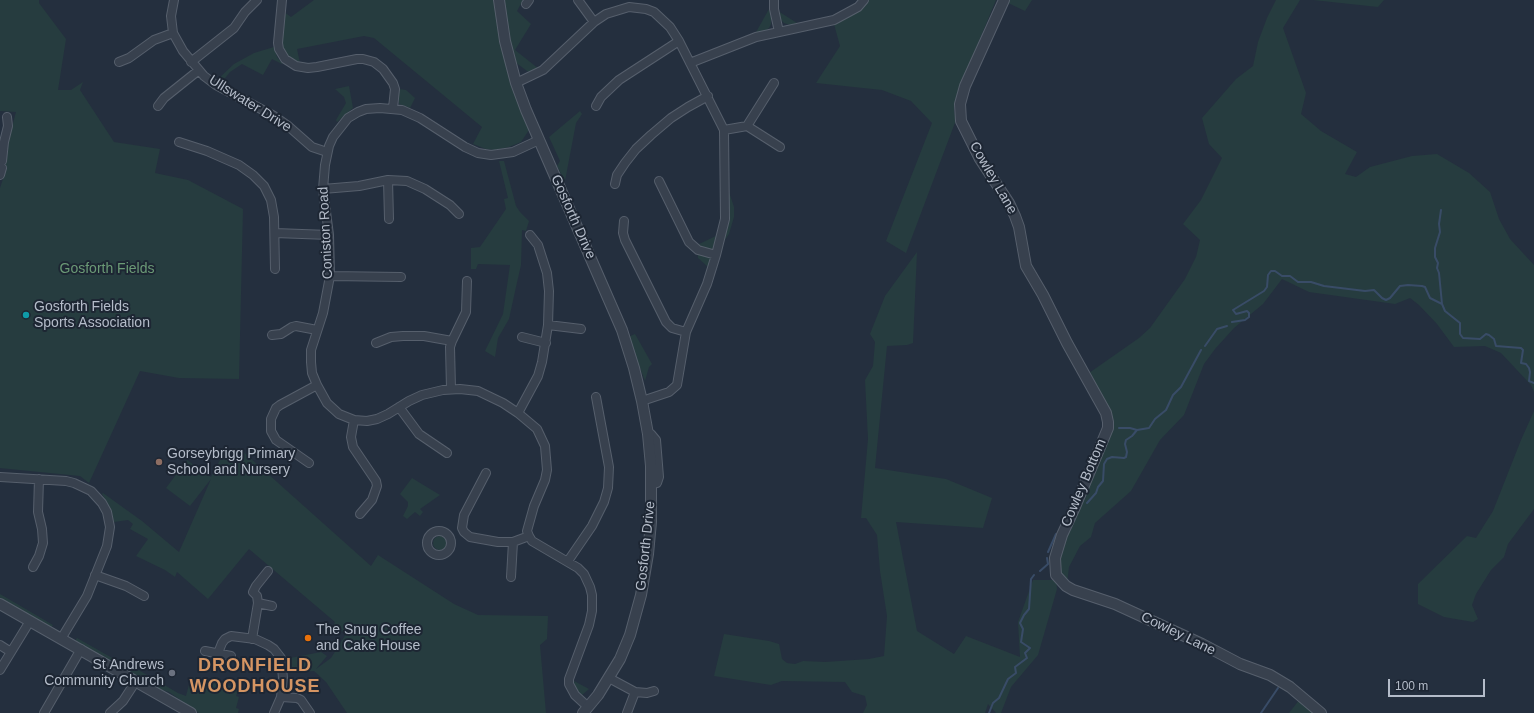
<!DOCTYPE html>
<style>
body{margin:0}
#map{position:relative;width:1534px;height:713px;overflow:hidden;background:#242f3e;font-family:Arial,sans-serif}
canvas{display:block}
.scale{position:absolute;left:1388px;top:679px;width:97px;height:18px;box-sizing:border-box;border:2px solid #b4bcc9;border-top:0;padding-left:5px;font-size:12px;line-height:14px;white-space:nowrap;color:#b4bcc9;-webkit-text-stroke:3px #1d2633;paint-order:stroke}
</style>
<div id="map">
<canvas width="1534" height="713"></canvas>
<div class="scale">100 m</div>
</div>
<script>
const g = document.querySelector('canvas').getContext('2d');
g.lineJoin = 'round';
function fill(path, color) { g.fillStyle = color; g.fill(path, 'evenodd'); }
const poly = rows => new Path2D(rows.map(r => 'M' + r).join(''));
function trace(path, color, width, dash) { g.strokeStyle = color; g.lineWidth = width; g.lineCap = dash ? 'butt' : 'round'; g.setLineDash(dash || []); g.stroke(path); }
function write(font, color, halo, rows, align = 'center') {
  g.font = font + ' Arial,sans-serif'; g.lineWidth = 4; g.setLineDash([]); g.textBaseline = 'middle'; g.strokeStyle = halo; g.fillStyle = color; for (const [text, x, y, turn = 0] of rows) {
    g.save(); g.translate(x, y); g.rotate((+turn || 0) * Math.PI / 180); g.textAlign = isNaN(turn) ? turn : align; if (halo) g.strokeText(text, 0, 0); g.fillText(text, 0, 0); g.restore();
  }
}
fill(poly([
 [0,0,39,0,39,3,66,39,58,90,71,90,83,82,80,90,114,142,160,149,155,173,188,180,243,209,239,379,179,378,140,371,89,483,80,476,0,468,0,188,5,173,7,146,16,112,0,111],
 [314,0,495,0,518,101,529,130,521,142,509,147,494,150,486,149,473,144,482,127,374,38,364,36,297,49,300,63,291,60,285,53,282,44,284,12,291,17],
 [502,0,523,0,517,11,531,24,515,50,539,69,531,74,515,62,506,24],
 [868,0,996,0,957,94,954,111,956,120,906,253,886,241,932,123,911,101,882,90,816,83,840,46,834,24,863,8],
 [1009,0,1032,0,1025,11,1008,3],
 [1276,0,1300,0,1283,28,1306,93,1301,114,1321,131,1357,152,1345,174,1356,177,1370,167,1412,156,1437,154,1469,173,1490,192,1499,219,1510,239,1534,265,1534,392,1531,385,1501,353,1485,346,1454,347,1437,324,1419,305,1410,298,1395,304,1309,292,1282,279,1263,304,1234,328,1215,349,1204,364,1184,415,1160,440,1131,491,1095,523,1091,537,1080,546,1069,567,1067,583,1061,575,1060,560,1062,544,1112,427,1089,373,1139,338,1150,328,1185,279,1196,257,1200,240,1183,224,1201,200,1222,158,1209,144,1202,118,1236,79,1253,66,1258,42,1267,18],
 [1313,0,1384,0,1378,7],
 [769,9,771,17,771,24,769,28,765,31,755,34],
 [778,11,797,23,790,25,784,23,781,20],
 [274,47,277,57,282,63,282,64,272,59,263,75,242,64,230,72,222,82,218,79,234,64,254,53],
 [349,86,353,108,337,122,336,120,346,103,344,97,335,89],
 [399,89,406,90,415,98,410,108,399,104],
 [580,111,582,114,576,123,565,181,557,166,560,161,549,137],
 [499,161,504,161,516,206,520,212,529,221,526,231,522,230,521,265,516,287,509,319,498,338,495,357,485,351,503,314,510,265,478,264,476,269,471,269,471,248,480,247,506,209,504,199,508,198],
 [728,189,734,207,734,217,729,234,724,241,727,225],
 [718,235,716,244,708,267,698,258,697,245],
 [917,252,913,343,907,345,887,346,875,468,946,479,992,498,983,528,896,522,917,631,954,654,966,636,1020,657,1018,622,1033,580,1056,580,1057,589,1038,655,1011,687,1001,713,996,713,988,704,985,713,863,713,867,705,865,696,852,692,845,682,782,681,771,685,714,676,724,634,769,641,779,644,782,659,787,663,795,664,803,661,825,662,869,659,884,656,887,616,880,571,877,535,866,518,861,518,868,439,865,380,873,366,875,342,870,334,885,296],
 [635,334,652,364,649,367,645,381,628,337],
 [1534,411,1534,509,1508,544,1504,557,1491,570,1476,594,1472,605,1478,619,1473,622,1444,617,1418,604,1418,584,1467,536,1476,538,1493,511,1521,440],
 [239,448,371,566,378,555,454,604,478,615,548,616,547,639,540,645,546,713,347,713,326,682,314,671,287,673,285,659,321,652,327,656,316,669,331,658,346,634,333,626,335,622,249,549,208,599,177,572,175,577,165,570,136,556,148,539,130,529,133,524,128,520,114,522,109,507,102,494,103,493,142,521,179,552,211,479,190,506,166,488,187,460,211,477,220,460,234,449],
 [412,478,440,495,420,509,423,512,420,516,415,512,407,519,403,516,408,506,408,502,400,494],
 '433 543a7 7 0 1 1 14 0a7 7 0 1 1-14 0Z',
 [0,594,53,625,51,628,0,600],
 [77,638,114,659,108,660,75,641],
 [123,661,178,693,186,696,191,677,239,688,236,696,239,697,236,708,239,709,238,713,199,713,169,692,155,688,126,671],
 [574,681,589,689,582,695,575,688],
 [1300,699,1317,713,1289,713]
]), '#263c3f');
trace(poly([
 [1441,210,1439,224,1440,232,1435,248,1435,257,1438,263,1437,268,1439,273,1442,304],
 [1232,322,1245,320,1249,317,1249,313,1247,311,1236,314,1233,310,1264,291,1267,287,1268,275,1271,271,1275,271,1282,276,1290,276,1298,282,1311,282,1324,286,1365,291,1374,290,1382,298,1386,300,1390,298,1400,286,1408,285,1422,286,1425,287,1430,298,1442,304,1445,311,1460,323,1460,334,1463,338,1480,339,1486,334,1489,335,1494,339,1496,346,1521,348,1523,350,1521,363,1526,364,1529,368,1530,372,1529,381,1534,383],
 [1205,346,1217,329,1227,326],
 [1119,428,1130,428,1137,430],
 [1087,503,1096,493,1098,487,1103,481,1104,464,1107,459,1112,457,1124,458,1126,457,1127,452,1125,444,1126,440,1132,436,1137,430,1149,428,1155,419,1166,410,1173,395,1181,387,1201,350],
 [1048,552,1056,534],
 [1040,571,1048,564,1047,558],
 [989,713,993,703,999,698,1008,679,1016,673,1015,667,1027,658,1025,653,1030,648,1021,642,1023,629,1020,623,1024,615,1029,609,1031,579,1034,575],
 [1261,713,1278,688]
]), '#394c67', 2);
const minor = poly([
 [174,0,171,16,173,33,183,51,204,76,216,85,274,116,287,125,312,147,327,152],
 [282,0,278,43,279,49,285,59,296,66,308,68,317,67,357,59,363,59,374,62,383,69,393,83,395,89,393,108],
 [578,0,594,22],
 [774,0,774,9,779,32],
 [526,4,529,0],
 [119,62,129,58,154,40,173,33],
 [191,62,234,28,245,12,257,0],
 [690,63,756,37,834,20,858,7,864,0],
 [516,83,543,70,594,22,606,14,629,7,646,9,654,12,670,27,679,41,724,130,725,219,716,255,707,284,686,332,677,385,669,392,642,401],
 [158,106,164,98,199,70],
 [596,106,601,97,619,80,679,41],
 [747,126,774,83],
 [724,130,747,126,780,147],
 [539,140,513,152,491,155,478,153,465,147,420,118,402,110,380,108,366,109,358,112,348,118,333,137,329,146,325,165,323,189,329,235,330,276,323,313,311,350,311,362,312,373,317,385,327,403,339,414,354,420,367,421,377,419,388,414,409,401,422,395,443,390,460,389,478,391,503,403,518,413,537,429,545,446,547,470,545,480,534,506,527,531,529,536,532,541,578,568,584,574,590,587,592,595,592,611,589,625,569,679,569,684,575,695,588,707],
 [179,142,207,151,239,165,253,175,264,186,271,200,274,217,275,269],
 [2,161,4,142,8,126,7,117],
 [0,175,2,168],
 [388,180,389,219],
 [659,181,689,242,698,250,716,255],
 [615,184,617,175,625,163,636,149,651,135,671,118,688,107,708,96],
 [323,189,359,186,388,180,407,181,425,189,450,205,459,214],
 [624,221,623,233,625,240,666,322,672,328,686,332],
 [275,233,329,235],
 [330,276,401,277],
 [548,325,581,329],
 [272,335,281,334,292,327,296,326,317,330],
 [522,337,546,343],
 [376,343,391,337,403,336,424,336,452,341],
 [451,389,450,347,452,341,466,312,467,281],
 [399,407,419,434,447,453],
 [518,413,538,376,542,362,548,325,549,291,547,273,538,245,530,235],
 [354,420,351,437,353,447,376,481,377,486,372,500,360,514],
 [648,434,651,434,656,440,659,477,657,483,652,484],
 [309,463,276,440,271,431,271,419,276,408,280,405,317,385],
 [486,473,464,515,462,528,464,532,470,537,498,542,513,542,529,536],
 [0,477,66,481,74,483,91,491,102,503,107,512,110,527,107,546,87,596,61,639],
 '427 543a12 12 0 1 1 24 0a12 12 0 1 1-24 0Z',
 [568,561,592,526,604,502,608,488,609,467,596,397],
 [33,567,39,556,43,543,42,529,38,512,39,479],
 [95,575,126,586,144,596],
 [511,577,513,542],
 [258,603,272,606],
 [252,639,258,603,257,596,253,592,256,586,268,571],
 [0,645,11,652],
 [205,651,231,656],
 [218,653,222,643,225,639,231,636,255,639,268,645,274,649,281,658,283,678,281,697,274,713],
 [0,670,30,621],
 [609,678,635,692,647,693,654,691],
 [281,697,297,698,301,700,310,713],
 [44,713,81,649],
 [110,713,123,701,136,681],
 [627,713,635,692]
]);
const tertiary = poly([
 [499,0,505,41,516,83,526,110,622,330,634,368,642,401,648,434,651,466,651,522,648,554,641,595,630,635,620,659,598,695,583,713],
 [1004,0,965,86,960,104,961,121,980,159,1009,203,1015,216,1019,227,1026,266,1043,295,1067,343,1106,413,1108,422,1108,428,1075,507,1062,535,1055,558,1056,575,1066,586,1073,590,1115,604,1202,644,1240,664,1270,675,1290,687,1321,713],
 [0,604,191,713]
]);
trace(minor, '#565f6c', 10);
trace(tertiary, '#565f6c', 12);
trace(minor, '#38414e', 8);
trace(tertiary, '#38414e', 10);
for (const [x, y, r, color] of [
 [26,315,4,"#0f9aa8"],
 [159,462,4,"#8d6e63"],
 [308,638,4,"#e8710a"],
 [172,673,4,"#6b7280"]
]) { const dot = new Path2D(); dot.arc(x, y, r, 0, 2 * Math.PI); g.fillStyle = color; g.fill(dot); trace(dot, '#1d2633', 1.5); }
write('14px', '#b4bcc9', '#1d2633', [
 ["Ullswater Drive",250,104,32],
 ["Cowley Lane",993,178,60],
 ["Gosforth Drive",573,217,66],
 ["Coniston Road",326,233,-93],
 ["Cowley Bottom",1084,483,-67],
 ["Gosforth Drive",646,546,-84],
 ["Cowley Lane",1178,634,26]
]);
write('14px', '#6b9a76', '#1d2633', [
 ["Gosforth Fields",107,269]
]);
write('14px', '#b4bcc9', '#1d2633', [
 ["Gosforth Fields",34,307],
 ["Sports Association",34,323],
 ["Gorseybrigg Primary",167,454],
 ["School and Nursery",167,470],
 ["The Snug Coffee",316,630],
 ["and Cake House",316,646],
 ["St Andrews",164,665,"right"],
 ["Community Church",164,681,"right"]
], 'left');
g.letterSpacing = '1px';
write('bold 18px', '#d59563', '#1d2633', [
 ["DRONFIELD",255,666],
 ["WOODHOUSE",255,687]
]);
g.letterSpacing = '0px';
</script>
